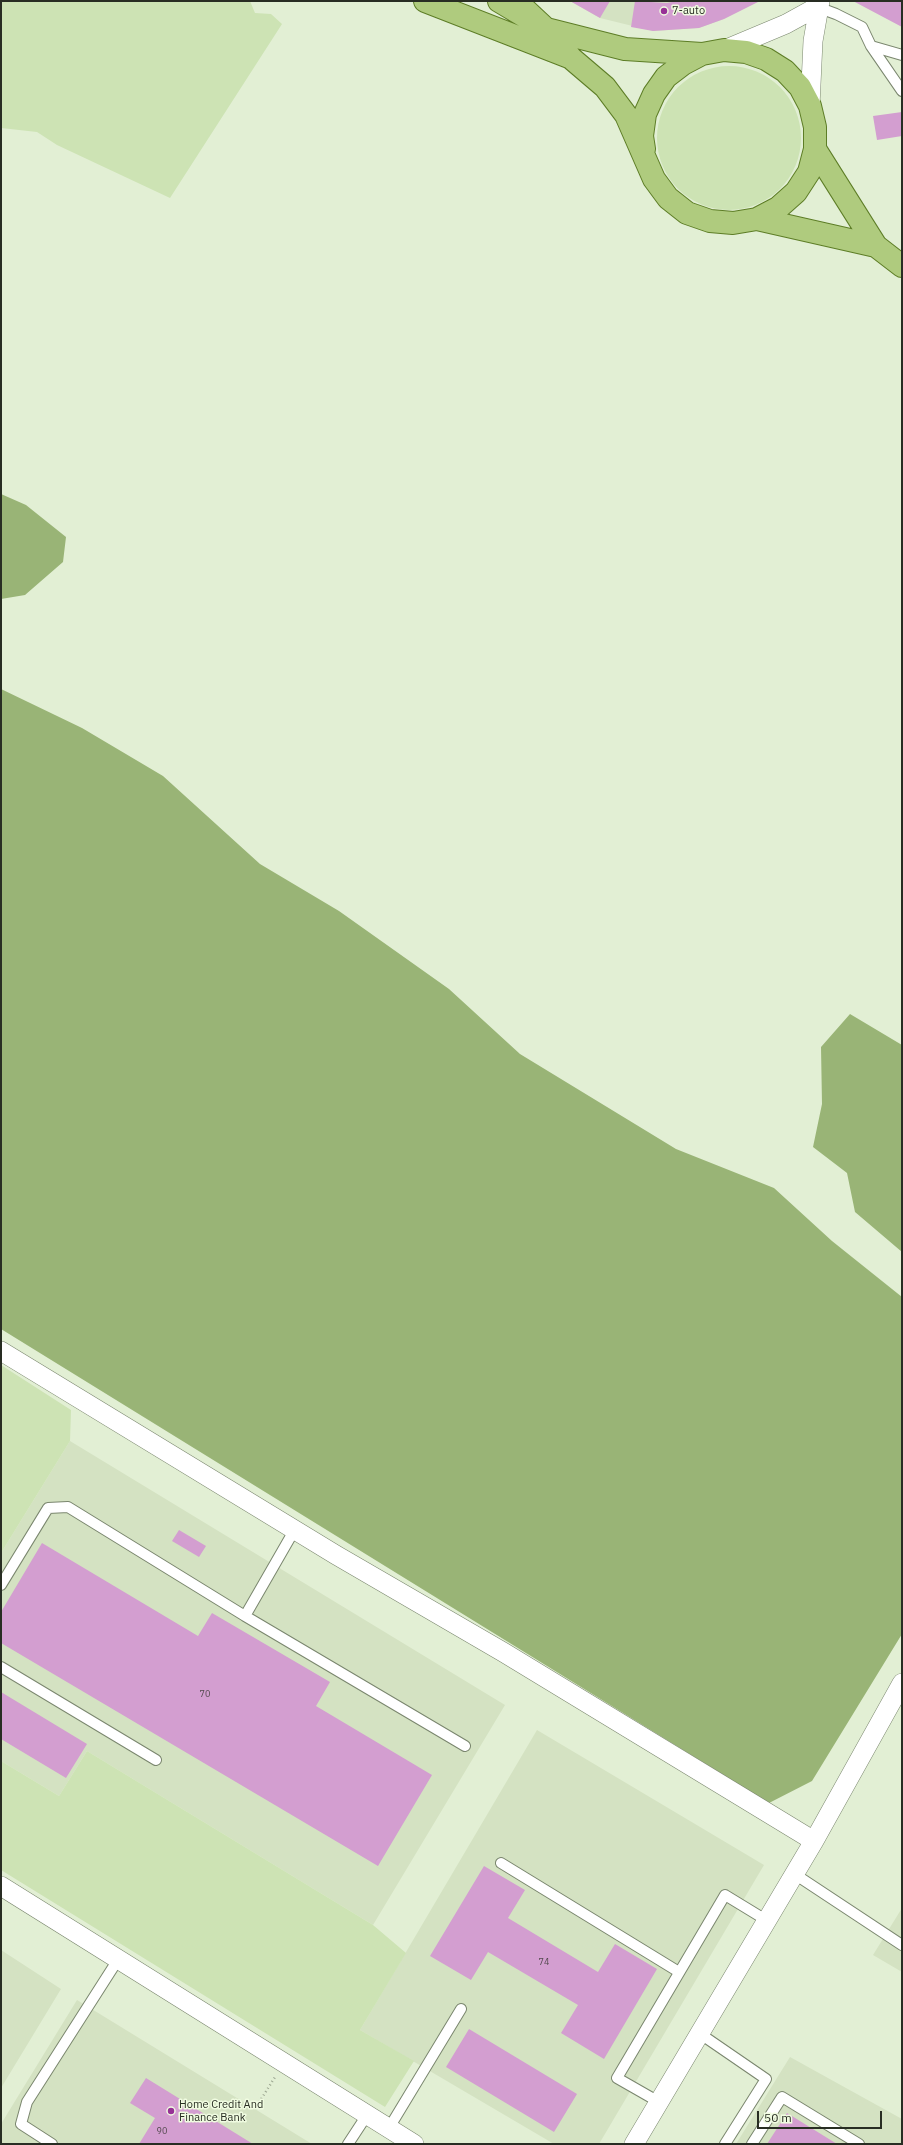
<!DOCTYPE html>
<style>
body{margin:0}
#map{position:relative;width:903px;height:2145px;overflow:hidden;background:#e2efd4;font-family:"IBM Plex Sans",sans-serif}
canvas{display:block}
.frame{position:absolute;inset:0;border:2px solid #282d23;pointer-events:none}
.scale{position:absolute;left:757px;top:2111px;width:125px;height:18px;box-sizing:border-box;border:2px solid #282d23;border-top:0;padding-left:5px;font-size:12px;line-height:14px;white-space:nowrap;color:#282d23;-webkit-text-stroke:3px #f0fce1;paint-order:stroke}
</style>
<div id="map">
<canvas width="903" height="2145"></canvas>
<div class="frame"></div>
<div class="scale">50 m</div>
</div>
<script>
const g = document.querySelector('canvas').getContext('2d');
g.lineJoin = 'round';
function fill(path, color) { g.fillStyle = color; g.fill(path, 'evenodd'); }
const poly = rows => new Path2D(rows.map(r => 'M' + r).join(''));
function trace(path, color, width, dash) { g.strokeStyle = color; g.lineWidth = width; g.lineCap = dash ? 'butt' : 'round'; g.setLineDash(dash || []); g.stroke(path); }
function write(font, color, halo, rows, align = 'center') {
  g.font = font + ' "IBM Plex Sans",sans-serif'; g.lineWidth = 3; g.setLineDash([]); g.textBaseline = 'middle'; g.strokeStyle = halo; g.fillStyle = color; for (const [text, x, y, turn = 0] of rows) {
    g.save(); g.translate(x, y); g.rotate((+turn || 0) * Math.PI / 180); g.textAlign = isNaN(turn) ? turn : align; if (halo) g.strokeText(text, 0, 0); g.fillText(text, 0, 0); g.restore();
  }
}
fill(poly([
 [570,1,759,1,724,19,699,28,653,31,600,18],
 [70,1441,505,1705,373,1925,87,1751,59,1796,1,1761,1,1553],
 [537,1730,764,1865,599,2144,554,2144,360,2030],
 [902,1908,902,1972,873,1955],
 [1,1950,61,1989,1,2088],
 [77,2000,312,2144,1,2144,1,2124],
 [790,2057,902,2119,902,2144,736,2144]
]), '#d4e2c2');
fill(poly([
 [1,1,250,1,255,13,271,14,282,24,170,198,57,145,37,132,1,128],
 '657 138a72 72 0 1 1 144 0a72 72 0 1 1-144 0Z',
 [1,1365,71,1410,70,1441,1,1553],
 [87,1751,373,1925,406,1953,360,2030,414,2061,385,2107,1,1870,1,1761,59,1796]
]), '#cde3b4');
fill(poly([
 [1,494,26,505,66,537,63,562,25,595,1,599],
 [1,689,82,728,163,776,260,864,339,911,449,989,520,1054,676,1149,774,1188,832,1241,902,1297,902,1634,812,1781,769,1803,1,1329],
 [850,1014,902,1045,902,1252,855,1212,847,1173,813,1147,822,1104,821,1047]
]), '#99b476');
fill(poly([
 [570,1,610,1,600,18],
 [635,1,667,3,677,1,760,1,724,19,699,28,653,31,631,27],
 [853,1,902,1,902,27],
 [902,112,902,136,877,140,873,116],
 [179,1530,206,1546,199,1557,172,1541],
 [42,1543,198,1636,212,1613,330,1682,316,1706,432,1775,378,1866,1,1643,1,1612],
 [1,1692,87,1744,66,1778,1,1739],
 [484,1866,525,1890,508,1918,598,1972,615,1944,657,1969,604,2059,561,2033,578,2005,488,1952,471,1980,430,1956],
 [469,2029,577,2094,554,2132,446,2067],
 [146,2078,253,2144,139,2144,155,2118,130,2103],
 [787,2113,837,2144,767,2144]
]), '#d39ed0');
const lane = poly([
 [817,7,836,14,862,27,871,46,902,91],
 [871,46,902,55],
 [295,1529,245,1616,465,1746],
 [1,1585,48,1508,68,1507,245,1616],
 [1,1667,156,1760],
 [501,1863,679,1972],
 [793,1873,902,1945],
 [699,2033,766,2079,725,2144],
 [659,2102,617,2078,725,1895,766,1920],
 [389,2128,461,2009],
 [52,2144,21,2124,27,2102,119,1958],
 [348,2144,367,2115],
 [752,2144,782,2097,859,2144]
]);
const street = poly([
 [724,50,786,24,817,7],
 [810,106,813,41,820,1],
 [1,1351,336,1555,503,1652,814,1841],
 [1,1886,414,2144],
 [634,2144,814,1841,902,1683]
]);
const primary = poly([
 [425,1,569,57],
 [499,1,546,29,625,49,702,54,724,50,746,52,766,59,785,71,800,87,810,106,815,127,815,149,809,172,796,192,778,208,757,219,733,223,710,221,687,213,668,198,654,179,626,115,605,87,571,58,546,29,516,1],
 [644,149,642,136,645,114,654,94,666,77,683,64,702,54],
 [815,149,876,246,902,266],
 [757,219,876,246]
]);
trace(lane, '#7a866e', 12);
trace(street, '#7a866e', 20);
trace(primary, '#5d7d26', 24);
trace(poly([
 [255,2109,275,2077]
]), '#9ca691', 2.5, [1, 3]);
trace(lane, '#fff', 10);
trace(street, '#fff', 19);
trace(primary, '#afcb7e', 22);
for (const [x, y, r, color] of [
 [664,11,4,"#973196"],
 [171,2111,4,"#973196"]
]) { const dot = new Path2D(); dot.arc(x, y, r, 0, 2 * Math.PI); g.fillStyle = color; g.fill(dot); trace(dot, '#f0fce1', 1.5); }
write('9px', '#53494e', null, [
 ["70",205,1694],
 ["74",544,1962],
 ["90",162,2131]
]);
write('11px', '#282d23', '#f0fce1', [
 ["7-auto",672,11],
 ["Home Credit And",179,2105],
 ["Finance Bank",179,2118]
], 'left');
</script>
